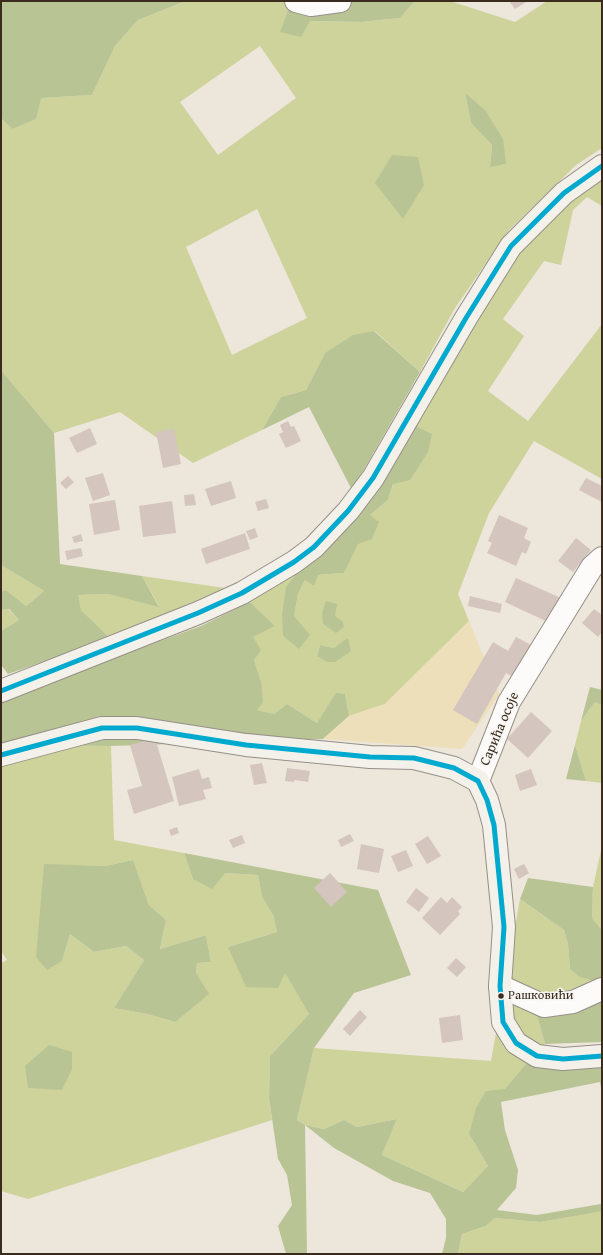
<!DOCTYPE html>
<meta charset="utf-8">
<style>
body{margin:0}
#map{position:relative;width:603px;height:1255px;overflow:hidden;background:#ece6db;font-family:"Gentium Book Plus",serif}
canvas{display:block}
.frame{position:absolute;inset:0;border:2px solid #3b2a1e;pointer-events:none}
</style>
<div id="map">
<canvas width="603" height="1255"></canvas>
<div class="frame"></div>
</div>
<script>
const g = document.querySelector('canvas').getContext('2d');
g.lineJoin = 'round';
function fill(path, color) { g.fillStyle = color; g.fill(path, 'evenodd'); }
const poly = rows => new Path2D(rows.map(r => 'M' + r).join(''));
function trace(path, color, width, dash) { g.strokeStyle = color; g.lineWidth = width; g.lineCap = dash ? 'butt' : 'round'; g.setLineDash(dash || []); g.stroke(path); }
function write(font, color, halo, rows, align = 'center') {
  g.font = font + ' "Gentium Book Plus",serif'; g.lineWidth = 3; g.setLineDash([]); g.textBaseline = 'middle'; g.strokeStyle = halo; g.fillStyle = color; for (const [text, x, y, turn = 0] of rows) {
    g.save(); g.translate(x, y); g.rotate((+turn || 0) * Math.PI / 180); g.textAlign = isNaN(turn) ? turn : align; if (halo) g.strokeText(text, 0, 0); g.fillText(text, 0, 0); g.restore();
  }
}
fill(poly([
 [186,1,285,1,288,11,310,21,361,22,400,18,415,1,450,1,515,22,547,1,602,1,602,148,576,165,508,231,455,308,420,372,375,331,325,353,306,390,281,397,262,430,193,463,120,412,54,433,1,370,1,118,12,129,40,98,92,95,115,46,138,20],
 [260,46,296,98,218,155,180,102],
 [465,93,506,164,490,166,492,145,471,123],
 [257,209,307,318,232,355,186,247],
 [602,178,602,206,587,197,573,210,561,265,544,261,503,319,524,336,488,391,528,421,602,324,602,479,534,441,489,513,458,594,469,621,385,704,349,716,345,694,317,723,287,704,274,714,256,710,261,681,254,660,252,637,275,626,250,602,300,568,283,636,299,648,294,616,298,594,305,580,318,575,344,573,370,515,388,500,413,425,525,243,583,189],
 [320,645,334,648,317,656],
 [1,565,44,591,26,606,6,590,1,592],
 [142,576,225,588,110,638,81,610,77,595,108,594,159,606],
 [8,609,19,620,1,631,1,610],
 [595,702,602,705,602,783,586,781,575,745,581,721],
 [1,745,111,746,114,840,184,853,193,879,225,873,258,875,262,897,273,915,277,932,228,947,285,972,309,1014,270,1056,269,1098,272,1120,28,1199,1,1191,1,963,7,960,1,951],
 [133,860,149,905,166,920,160,949,206,935,211,962,197,963,196,973,175,1022,147,1014,114,1008,144,960,126,946,94,952,70,934,62,961,45,865,105,866],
 [602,846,602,930,592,918,593,887],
 [520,899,564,930,568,944,570,969,602,983,602,996,537,1016,545,1044,469,1134,488,1166,463,1192,382,1155,397,1119,357,1127,344,1120,324,1129,305,1125,297,1120,314,1048,491,1061],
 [597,1211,602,1211,602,1254,458,1254,462,1234,486,1226,495,1218,540,1222]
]), '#cdd39b');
fill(poly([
 [1,1,186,1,138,20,115,46,92,95,41,98,36,119,12,129,1,118],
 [285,1,415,1,400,18,361,22,310,21,301,37,280,32,288,11],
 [465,93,485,110,503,139,506,164,490,167,492,145,471,123],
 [392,155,418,157,424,185,403,219,375,183],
 [374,331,420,372,352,490,309,407,262,430,281,397,306,390,325,353,353,335],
 [1,370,54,433,60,564,142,576,159,607,108,594,78,595,81,610,110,638,8,674,1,665,1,631,19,620,9,609,1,610,1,592,6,590,26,606,44,591,1,565],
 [413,425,432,434,428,452,410,480,393,484,388,500,370,515,379,522,372,539,358,544,344,573,318,575,314,586,305,580,298,594,294,616,310,635,299,649,283,636,282,615,286,587],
 [326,601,337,604,335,616,343,622,344,627,336,633,323,624,322,613],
 [250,602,275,626,253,637,261,650,254,660,261,681,263,702,257,710,274,714,287,704,317,723,336,693,345,694,349,716,323,739,111,746,1,745,1,699,201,626],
 [348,638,351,651,335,662,327,662,317,656,320,645,334,648],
 [590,687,602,690,602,705,595,702,581,721],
 [575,745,586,781,566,779],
 [184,853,378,890,411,975,354,993,314,1048,297,1120,305,1125,324,1129,344,1120,357,1127,397,1119,382,1155,463,1192,488,1166,469,1134,476,1108,486,1091,505,1089,528,1062,602,1062,602,1094,600,1082,501,1102,505,1130,518,1170,516,1188,497,1210,537,1215,601,1204,602,1211,540,1222,495,1218,486,1226,462,1234,458,1254,442,1254,446,1238,446,1219,430,1193,393,1181,334,1148,305,1125,307,1254,286,1254,278,1226,292,1205,287,1175,278,1159,269,1098,270,1056,309,1014,285,973,278,988,246,987,228,947,277,932,273,915,262,897,258,875,225,873,212,889,193,879],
 [133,860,149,905,166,920,160,949,206,935,211,962,197,963,196,973,209,994,175,1022,147,1014,114,1008,144,960,126,946,94,952,70,934,62,961,47,970,36,957,44,864,105,866],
 [528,878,593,887,592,918,602,930,602,983,580,977,570,969,568,944,564,930,520,899],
 [602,996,602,1042,545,1044,537,1016],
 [49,1045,72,1052,72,1069,62,1090,28,1088,25,1066]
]), '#b9c495');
fill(poly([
 [469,621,499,695,462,749,323,739,349,716,385,704]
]), '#eddfb9');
fill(poly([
 [509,1,528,1,515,9],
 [288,421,291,427,294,426,301,441,286,448,279,434,283,432,280,425],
 [90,428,97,444,77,453,69,438],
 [174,429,181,464,163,468,156,432],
 [103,473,110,495,93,501,85,478],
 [68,476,74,482,66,489,60,483],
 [586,478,602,486,602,502,579,490],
 [231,481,236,498,211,506,205,489],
 [194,494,196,505,185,506,184,495],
 [266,499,269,508,258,511,255,502],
 [115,500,120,530,94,535,89,504],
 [172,501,176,533,143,537,139,506],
 [499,515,528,528,524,538,531,542,526,554,522,552,516,566,487,553,492,543,488,541],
 [255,528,258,537,250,540,246,531],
 [245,533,250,549,206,564,201,549],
 [81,534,83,541,74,543,72,537],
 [576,538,591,550,573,572,558,561],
 [81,548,83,556,67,560,65,551],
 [516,578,561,598,550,623,505,602],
 [470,596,502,604,500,613,468,606],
 [594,609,602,615,602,632,598,637,582,623],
 [516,637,535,647,517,679,506,673,477,724,453,710,493,642,508,651],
 [531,712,552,731,528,758,507,739],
 [155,738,174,801,134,814,127,790,142,786,130,745],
 [262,763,267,783,254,785,250,765],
 [287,768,310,771,308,782,294,780,294,782,285,781],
 [199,769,202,779,209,777,212,788,203,790,206,799,179,806,172,777],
 [531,769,537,785,520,791,515,775],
 [177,827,179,833,171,836,169,830],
 [350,834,354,841,341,847,338,840],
 [242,835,245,843,233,848,229,840],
 [428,836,441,856,427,864,415,844],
 [361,844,384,849,379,873,357,869],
 [406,850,413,866,398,872,391,856],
 [524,864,529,873,519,879,514,869],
 [330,873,347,892,331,907,314,888],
 [416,888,429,898,419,912,406,902],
 [441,897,447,903,452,897,462,907,458,911,460,914,440,935,422,918],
 [456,958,466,967,457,977,447,968],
 [360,1010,367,1017,350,1036,343,1029],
 [460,1015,463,1040,442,1043,439,1018]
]), '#d4c5be');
const street = poly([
 [296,1,311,5,340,1],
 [478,781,509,702,592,567,602,558],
 [500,986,544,1006,573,1002,602,989]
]);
const secondary = poly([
 [1,691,198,613,242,593,294,562,314,547,348,511,373,478,466,318,511,246,564,193,602,166],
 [1,755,102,728,137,728,246,745,370,757,414,758,454,768,478,781,487,800,494,825,504,927,500,986,503,1022,516,1043,537,1056,563,1059,602,1056]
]);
trace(street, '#958f87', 24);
trace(secondary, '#958f87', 24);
trace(street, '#fcfbfa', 22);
trace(secondary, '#f4f1eb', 22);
trace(poly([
 [1,691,198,613,242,593,294,562,314,547,348,511,373,478,466,318,511,246,564,193,602,166],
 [1,755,102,728,137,728,246,745,370,757,414,758,454,768,478,781,487,800,494,825,504,927,500,986,503,1022,516,1043,537,1056,563,1059,602,1056]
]), '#00a9ce', 5);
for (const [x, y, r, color] of [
 [501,996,3.5,"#3b2a1e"]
]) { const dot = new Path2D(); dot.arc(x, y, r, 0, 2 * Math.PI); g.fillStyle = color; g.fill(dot); trace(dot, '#f6f6f2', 1.5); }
write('13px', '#3b2a1e', '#f6f6f2', [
 ["Рашковићи",508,996]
], 'left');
write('14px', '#3b2a1e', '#f6f6f2', [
 ["Сарића осоје",500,729,-67]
]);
</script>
